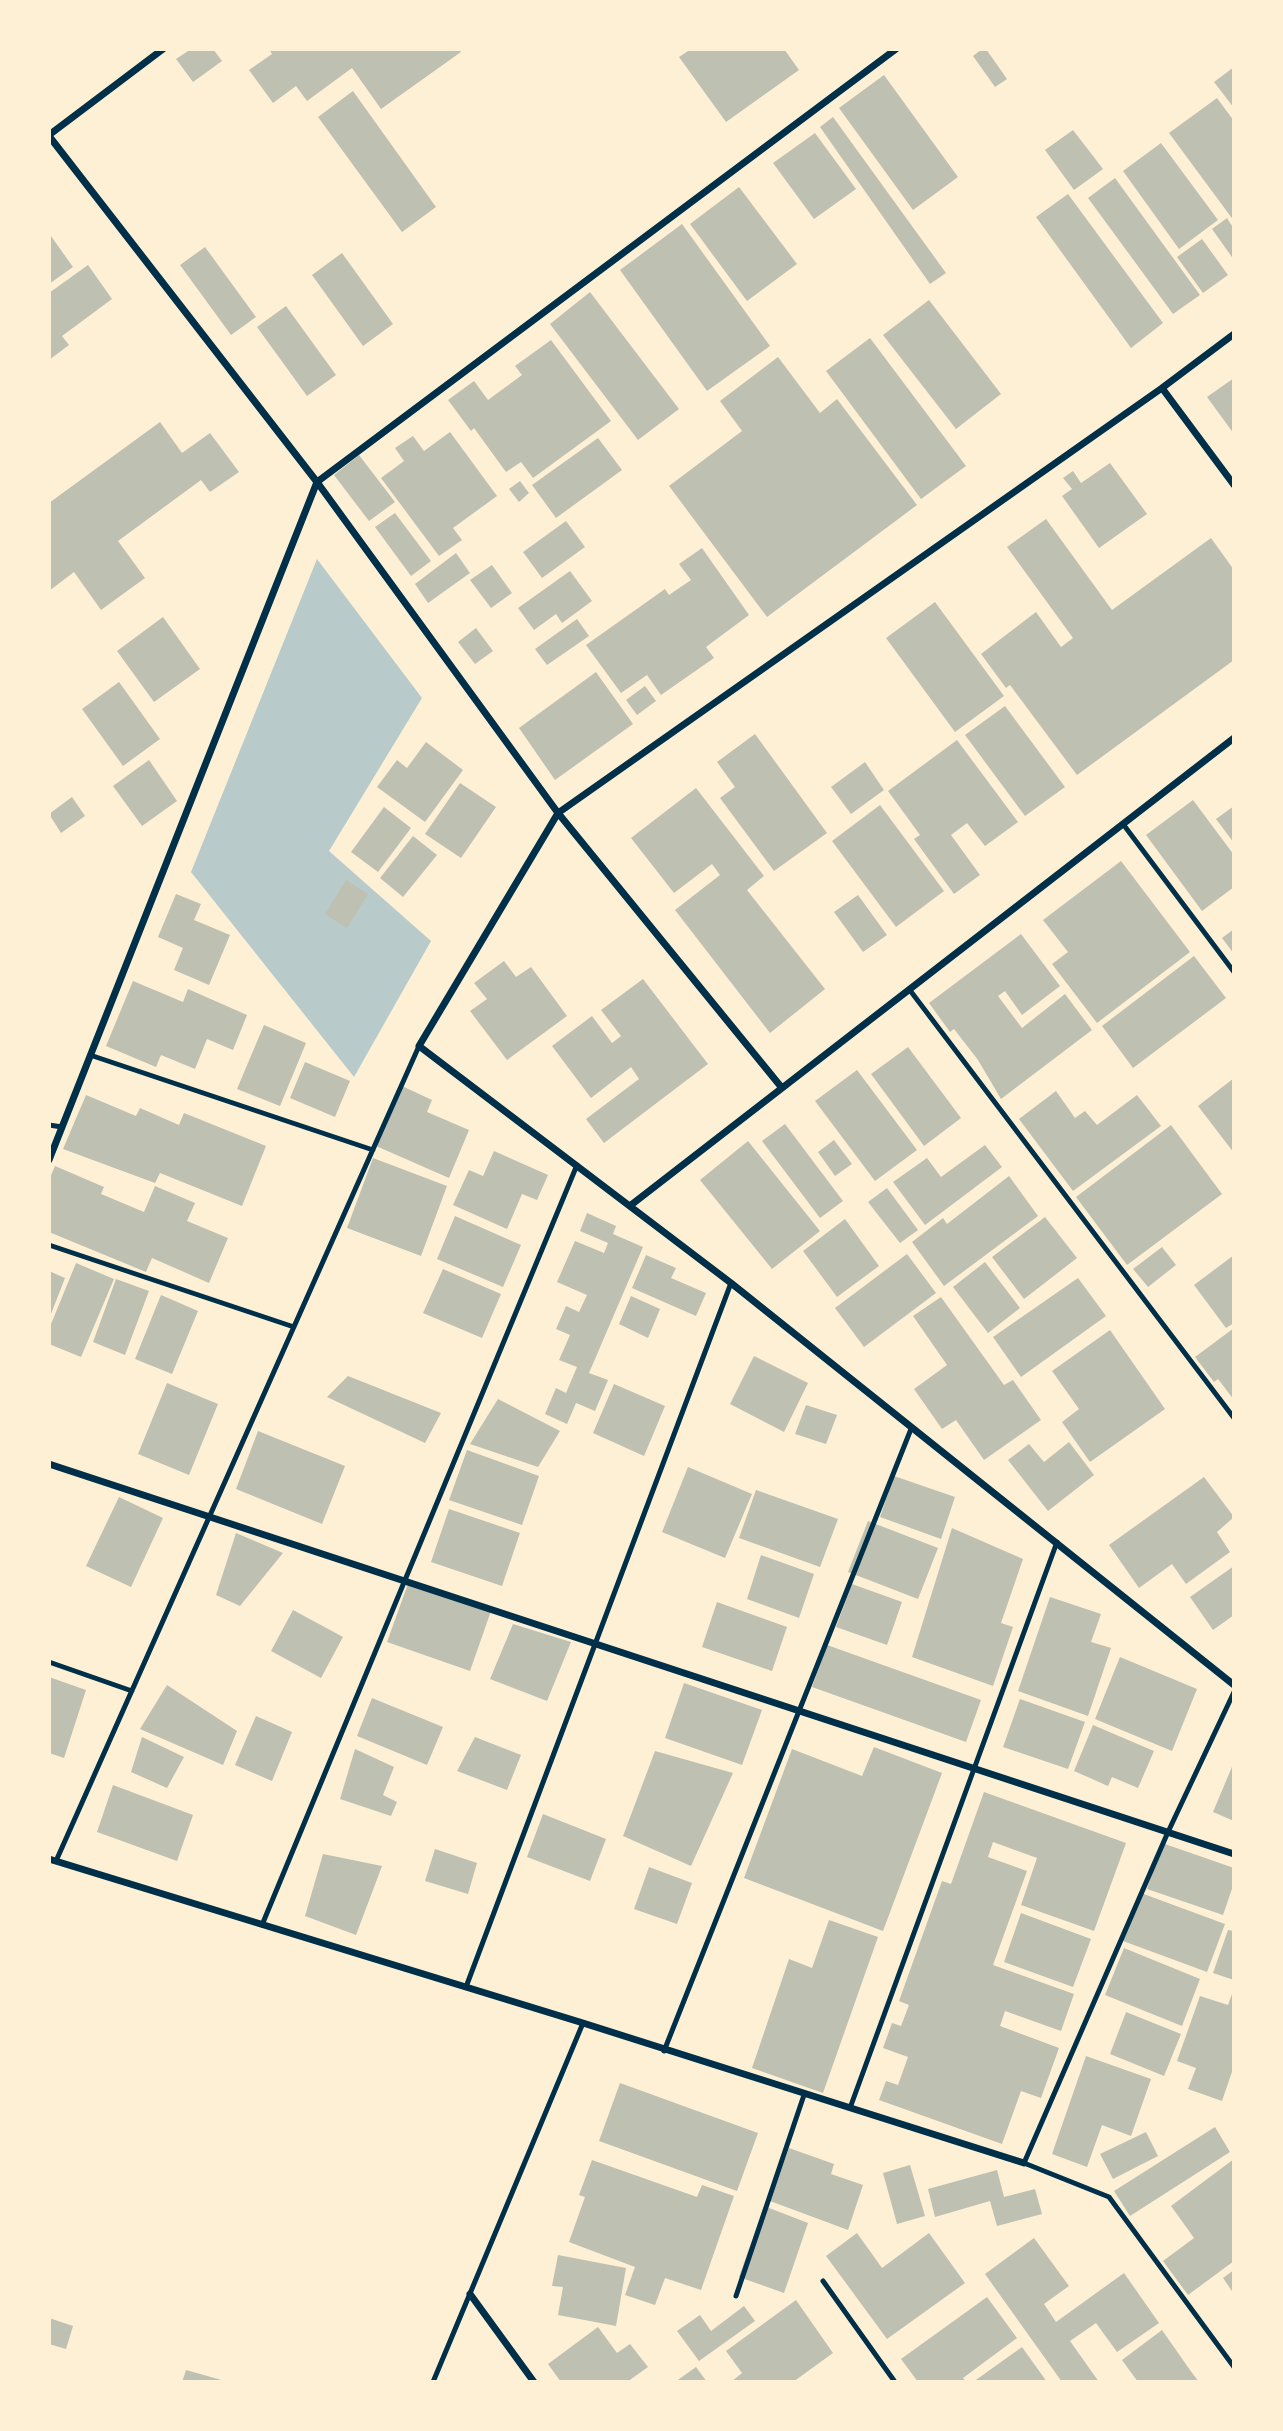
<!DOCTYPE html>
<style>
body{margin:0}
#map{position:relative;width:1283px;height:2431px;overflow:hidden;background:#fdf0d5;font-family:"Asap Condensed",sans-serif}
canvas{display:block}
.frame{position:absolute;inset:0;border:51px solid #fdf0d5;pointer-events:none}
</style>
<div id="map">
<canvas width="1283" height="2431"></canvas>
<div class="frame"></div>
</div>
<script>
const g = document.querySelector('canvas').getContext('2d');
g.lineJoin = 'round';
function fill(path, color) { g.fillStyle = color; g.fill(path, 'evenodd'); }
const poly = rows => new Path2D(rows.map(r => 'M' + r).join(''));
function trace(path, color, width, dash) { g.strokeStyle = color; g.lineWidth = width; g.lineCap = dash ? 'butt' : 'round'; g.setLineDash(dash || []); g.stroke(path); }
fill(poly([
 [317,559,422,698,329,851,431,941,354,1077,191,872]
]), '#b9caca');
fill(poly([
 [191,49,213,49,222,61,193,82,176,59],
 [269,49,459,49,461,52,381,109,352,68,307,101,296,86,273,103,249,70,272,54],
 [691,49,784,49,799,70,726,122,679,57],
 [982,49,986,49,1007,79,995,87,973,56],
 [1234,67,1234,108,1214,82],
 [884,75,958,177,913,210,839,108],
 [353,91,436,207,402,232,318,117],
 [1217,98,1234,121,1234,221,1169,133],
 [833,117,946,273,930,284,820,127],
 [1073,130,1103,169,1074,190,1045,150],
 [815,133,856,189,814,219,773,163],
 [1161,143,1218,220,1179,249,1123,171],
 [1115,178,1200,295,1173,314,1088,198],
 [739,187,797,264,747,301,690,224],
 [1068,194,1163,323,1131,348,1036,217],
 [1227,218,1234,229,1234,260,1212,229],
 [682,224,770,346,707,391,620,270],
 [51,236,73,267,49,284,49,238],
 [1202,239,1228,275,1203,293,1177,257],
 [205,247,256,317,231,335,180,265],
 [342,253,393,324,363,346,312,275],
 [88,265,112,299,62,336,69,345,49,360,49,293],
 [590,292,679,409,638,440,550,324],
 [929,300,1001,394,956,429,883,335],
 [286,306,336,375,307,396,257,327],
 [870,338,966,466,921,499,826,371],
 [551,340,611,421,533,478,521,462,506,472,474,428,471,431,448,400,474,381,488,400,522,375,515,366],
 [778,357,820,413,837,399,917,505,767,617,669,486,742,431,720,401],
 [1234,378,1234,434,1207,397],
 [160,422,182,453,210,433,239,472,210,492,201,480,118,541,145,578,101,610,74,572,49,591,49,503],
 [450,432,497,496,453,528,462,540,439,556,381,478,404,461,395,448,413,436,424,451],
 [598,438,622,470,556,518,532,485],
 [359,455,395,502,369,521,334,475],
 [1110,463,1147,514,1099,548,1062,496,1072,489,1063,478,1073,471,1081,483],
 [520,481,529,493,519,502,509,489],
 [395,513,431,561,411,576,375,527],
 [1046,519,1112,610,1211,538,1234,570,1234,660,1077,775,1010,685,1006,688,981,654,1036,612,1061,647,1073,638,1007,547],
 [566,521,585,547,542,578,523,552],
 [702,548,749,615,706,647,714,658,661,695,647,675,621,693,586,645,665,589,669,595,691,580,679,564],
 [456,553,470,573,428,603,415,584],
 [492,565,512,593,491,608,470,580],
 [570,571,592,601,562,623,556,614,534,630,518,608],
 [935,602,1004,696,955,732,886,638],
 [163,617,200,669,154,702,117,651],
 [577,619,589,636,547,665,535,649],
 [476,628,493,651,475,664,458,642],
 [596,672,633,724,555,780,519,728],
 [119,682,160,739,123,766,82,709],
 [645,686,656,701,637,715,626,700],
 [1005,706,1065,787,1025,816,965,735],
 [755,734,827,833,774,871,720,798,735,787,717,762],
 [957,740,1018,822,985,846,967,823,951,835,980,875,954,894,914,839,920,835,888,791],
 [426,742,463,770,425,822,377,787,397,760,407,768],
 [149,760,177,801,142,826,113,786],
 [865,762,884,790,851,814,831,787],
 [460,783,496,807,461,858,425,834],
 [696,788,764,876,747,890,825,989,770,1033,675,910,720,875,712,864,674,893,631,838],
 [72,797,85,816,61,833,49,814],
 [1193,800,1234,855,1234,887,1202,911,1146,835],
 [880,805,944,891,896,927,832,841],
 [1234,806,1234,843,1216,819],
 [384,807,411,828,378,872,351,852],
 [413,836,437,855,403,897,380,878],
 [1121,861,1190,952,1097,1023,1052,964,1068,952,1043,920],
 [346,880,368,894,347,928,325,914],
 [176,894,201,904,194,920,230,935,209,985,174,970,183,948,158,937],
 [858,895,887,935,863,952,834,912],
 [1234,929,1234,954,1222,938],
 [1021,934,1060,986,1022,1015,1005,991,998,996,1022,1028,1065,994,1092,1030,1001,1099,978,1060,954,1029,950,1032,929,1003],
 [1194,956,1226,998,1133,1068,1102,1026],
 [504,961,516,977,531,967,567,1016,507,1060,470,1011,487,999,474,983],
 [643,979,708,1064,604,1143,586,1119,639,1079,631,1067,591,1098,552,1046,592,1016,612,1043,621,1036,601,1010],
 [133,981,183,1002,188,989,247,1015,233,1050,207,1039,195,1069,161,1055,156,1067,106,1046],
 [264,1025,306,1043,280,1106,237,1089],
 [908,1047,961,1118,924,1146,871,1074],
 [305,1062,350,1081,335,1117,290,1098],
 [857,1070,917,1150,875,1181,815,1101],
 [1234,1078,1234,1153,1198,1106],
 [402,1086,432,1100,427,1112,469,1130,449,1178,376,1146],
 [1056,1091,1075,1118,1085,1111,1097,1125,1137,1095,1161,1126,1073,1191,1019,1119],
 [86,1095,136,1116,140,1108,179,1125,184,1113,266,1146,242,1206,160,1173,155,1183,63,1149],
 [785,1124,843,1201,820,1218,762,1141],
 [1171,1125,1222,1194,1127,1265,1076,1197],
 [834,1140,852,1164,835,1176,818,1152],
 [748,1141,820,1231,772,1269,700,1180],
 [985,1145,1002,1167,925,1225,893,1182,927,1158,941,1177],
 [494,1151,548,1175,537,1200,522,1194,507,1229,453,1205,469,1170,483,1176],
 [373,1158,447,1186,421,1256,347,1228],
 [55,1166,104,1187,101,1194,144,1212,155,1186,195,1203,187,1221,228,1238,209,1283,152,1258,146,1272,49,1232,49,1180],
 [1009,1176,1038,1216,944,1286,912,1242,943,1218,947,1224],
 [887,1188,918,1230,900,1243,868,1202],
 [587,1213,616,1226,613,1234,643,1247,589,1373,608,1380,595,1411,576,1403,567,1424,545,1414,556,1388,566,1393,577,1367,559,1360,570,1335,556,1329,566,1306,579,1312,587,1295,557,1282,575,1241,604,1253,608,1243,580,1231],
 [455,1216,521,1245,503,1287,437,1259],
 [1045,1217,1077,1258,1024,1299,992,1257],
 [845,1219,879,1266,837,1297,803,1251],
 [1162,1247,1176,1265,1148,1287,1133,1269],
 [907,1254,936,1293,864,1347,835,1308],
 [646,1255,676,1268,671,1278,706,1293,696,1316,632,1288],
 [1234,1255,1234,1323,1226,1328,1194,1285],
 [985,1262,1020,1308,988,1333,953,1287],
 [76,1263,114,1279,81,1357,49,1344,49,1329],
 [443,1269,501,1294,482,1338,423,1313],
 [49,1271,65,1278,49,1319],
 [1078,1278,1106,1316,1021,1377,993,1337],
 [116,1279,149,1291,125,1355,93,1342],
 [161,1295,198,1311,172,1374,135,1359],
 [631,1296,660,1309,648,1338,619,1324],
 [941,1297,1004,1385,1013,1380,1041,1420,984,1460,956,1420,942,1429,914,1389,947,1365,913,1316],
 [1234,1328,1234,1400,1218,1379,1214,1382,1195,1357],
 [1110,1330,1165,1409,1090,1462,1062,1422,1079,1409,1052,1371],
 [754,1356,808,1383,784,1432,730,1404],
 [348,1376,441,1413,425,1443,327,1397],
 [167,1383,218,1404,189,1475,138,1454],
 [614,1384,665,1406,644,1456,593,1433],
 [498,1399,560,1431,538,1467,470,1444],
 [806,1405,837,1415,826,1444,795,1434],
 [258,1431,345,1466,322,1524,236,1489],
 [1069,1442,1094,1475,1048,1511,1008,1460,1029,1444,1044,1462],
 [467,1450,539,1476,522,1525,449,1500],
 [688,1467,752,1494,725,1558,662,1532],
 [894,1476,955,1497,941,1539,880,1517],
 [1204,1477,1234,1517,1217,1532,1230,1552,1186,1584,1172,1564,1139,1588,1109,1545],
 [756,1490,838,1519,820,1567,739,1538],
 [119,1497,163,1518,131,1587,86,1566],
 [449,1509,520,1533,502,1586,431,1562],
 [868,1521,938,1548,918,1599,848,1572],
 [952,1528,1023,1559,1001,1623,1013,1627,993,1686,912,1657],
 [236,1533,283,1553,240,1606,216,1595],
 [761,1555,814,1574,799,1618,747,1599],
 [1234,1566,1234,1615,1213,1630,1190,1597],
 [409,1581,491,1611,470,1671,387,1642],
 [852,1584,902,1602,887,1645,836,1627],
 [1050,1597,1101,1614,1091,1642,1111,1648,1088,1716,1018,1691],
 [717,1602,787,1627,772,1671,702,1647],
 [293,1610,343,1637,321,1678,271,1651],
 [513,1624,571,1642,547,1701,490,1679],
 [827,1645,981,1700,966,1742,812,1687],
 [1120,1657,1197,1689,1172,1751,1095,1719],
 [49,1677,86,1690,64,1758,49,1753],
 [684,1683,762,1710,742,1765,665,1738],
 [167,1685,237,1731,223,1765,140,1729],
 [372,1698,443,1727,427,1765,357,1736],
 [1020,1699,1085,1722,1068,1769,1003,1747],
 [256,1716,292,1732,272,1781,235,1765],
 [1093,1725,1154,1751,1138,1788,1112,1777,1108,1786,1074,1771],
 [142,1737,184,1757,167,1788,131,1772],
 [475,1737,521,1755,507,1790,457,1771],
 [874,1747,942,1773,883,1931,744,1878,792,1749,862,1776],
 [355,1749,394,1767,383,1795,397,1802,391,1816,340,1799],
 [655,1751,733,1773,691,1866,623,1836],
 [1234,1762,1234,1821,1213,1812],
 [113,1785,193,1815,177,1861,97,1832],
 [984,1792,1126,1843,1094,1931,1021,1905,1037,1858,993,1842,988,1857,1027,1871,993,1965,1074,1994,1061,2031,1005,2011,1000,2026,1059,2048,1041,2098,1021,2091,1002,2144,879,2100,886,2081,898,2085,908,2057,883,2048,892,2023,901,2026,909,2005,899,2001,942,1881,951,1884],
 [543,1814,606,1839,590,1881,527,1857],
 [1162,1843,1234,1868,1234,1883,1223,1915,1147,1889],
 [435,1849,477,1863,468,1894,425,1881],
 [323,1854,382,1866,356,1935,305,1916],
 [649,1867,692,1883,677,1924,634,1909],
 [1141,1893,1225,1924,1207,1972,1123,1941],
 [1021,1913,1091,1939,1073,1987,1004,1962],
 [829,1920,878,1937,823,2093,752,2068,789,1959,812,1968],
 [1228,1930,1234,1931,1234,1980,1213,1973],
 [1124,1948,1200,1979,1182,2026,1105,1995],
 [1232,1994,1234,2066,1222,2101,1188,2089,1196,2068,1177,2061,1200,1996,1228,2005],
 [1126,2012,1181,2034,1164,2076,1110,2054],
 [1086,2056,1151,2079,1131,2136,1102,2125,1087,2167,1052,2154],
 [620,2083,758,2133,737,2191,599,2141],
 [1215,2127,1230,2152,1130,2216,1114,2191],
 [1146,2132,1158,2156,1113,2179,1100,2154],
 [789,2148,834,2164,831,2174,863,2185,848,2230,770,2201],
 [1234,2159,1234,2261,1188,2295,1163,2261,1194,2238,1171,2206],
 [592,2160,697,2197,702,2185,734,2196,701,2290,665,2278,655,2305,625,2295,635,2267,569,2242,585,2197,579,2195],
 [910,2165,925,2216,897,2224,883,2173],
 [997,2170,1004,2197,1035,2189,1042,2214,997,2226,990,2201,935,2217,928,2189],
 [764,2206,808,2223,784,2293,739,2277],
 [857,2233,882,2268,929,2233,965,2283,887,2339,826,2256],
 [1034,2238,1069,2286,1044,2304,1056,2322,1124,2273,1159,2323,1117,2352,1096,2323,1070,2341,1099,2382,1062,2382,985,2274],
 [558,2255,626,2268,616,2326,558,2315,563,2287,552,2286],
 [1234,2270,1234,2294,1223,2278],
 [987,2297,1017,2338,963,2378,966,2382,918,2382,901,2359],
 [796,2300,833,2353,793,2382,731,2382,742,2373,726,2351],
 [744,2306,755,2321,699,2361,677,2331,700,2315,711,2331],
 [49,2318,73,2326,66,2349,49,2344],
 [598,2327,617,2353,630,2344,648,2367,627,2382,561,2382,548,2364],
 [1162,2330,1190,2370,1199,2382,1138,2382,1122,2360],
 [1022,2347,1047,2382,973,2382],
 [696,2367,707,2382,675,2382],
 [186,2370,225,2381,224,2382,182,2382]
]), '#bec0b2');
trace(poly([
 [1123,824,1234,972],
 [909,989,1234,1418],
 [90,1055,373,1150],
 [49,1125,62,1127],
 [49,1245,294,1327],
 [49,1662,132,1691],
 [1234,1692,1168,1832,1024,2163,1109,2197,1234,2367],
 [56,1861,419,1046],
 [262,1925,577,1165],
 [466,1987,731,1283],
 [664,2051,911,1429],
 [850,2108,1057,1542],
 [823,2281,895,2382],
 [736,2296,804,2095],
 [433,2382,583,2023]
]), '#003049', 5);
trace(poly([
 [49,135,163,49],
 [49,136,317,482,558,813,782,1088],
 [1234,334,1162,388,558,813,419,1046,731,1283,1234,1685],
 [1162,388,1234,485],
 [49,1160,317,482,896,49],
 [631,1205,1234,738],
 [49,1464,1234,1854],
 [49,1859,583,2023,1024,2163],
 [470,2294,534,2382]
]), '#003049', 7);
</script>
